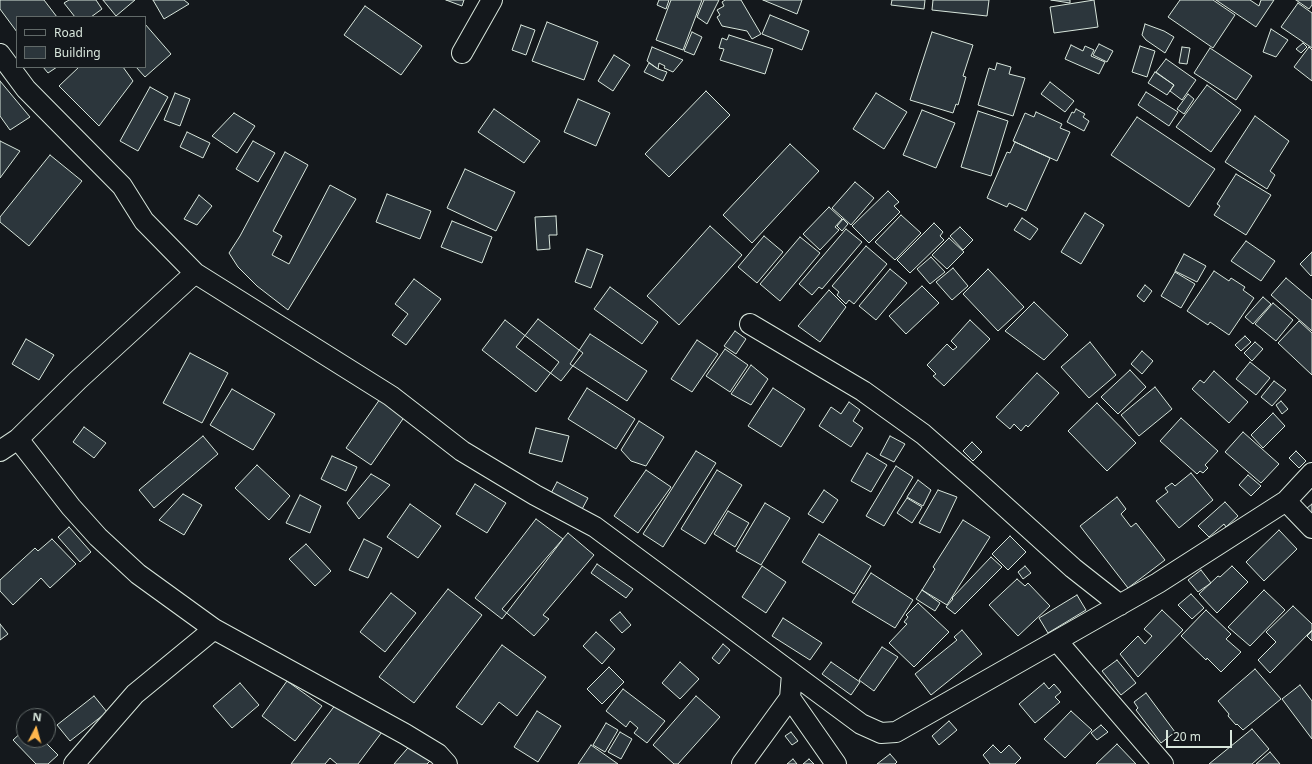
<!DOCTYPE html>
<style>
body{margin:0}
#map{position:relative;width:1312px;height:764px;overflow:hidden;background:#14181c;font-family:"Noto Sans",sans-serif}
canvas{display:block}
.legend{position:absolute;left:16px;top:16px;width:130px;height:52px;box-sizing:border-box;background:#14181c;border:1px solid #626a69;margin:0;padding:5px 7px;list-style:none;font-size:12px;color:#d8e6dc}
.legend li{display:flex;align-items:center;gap:8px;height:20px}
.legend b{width:20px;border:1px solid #626a69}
.north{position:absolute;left:16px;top:708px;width:40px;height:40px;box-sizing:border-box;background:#14181c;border:1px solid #626a69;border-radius:50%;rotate:6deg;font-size:11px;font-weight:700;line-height:16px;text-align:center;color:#d8e6dc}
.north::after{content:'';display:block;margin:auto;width:14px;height:18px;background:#ffb74d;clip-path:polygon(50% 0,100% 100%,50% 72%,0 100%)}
.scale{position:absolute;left:1166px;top:730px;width:66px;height:18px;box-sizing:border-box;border:2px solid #d8e6dc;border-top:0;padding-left:5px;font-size:12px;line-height:14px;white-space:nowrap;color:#d8e6dc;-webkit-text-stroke:3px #14181c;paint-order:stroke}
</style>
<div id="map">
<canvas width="1312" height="764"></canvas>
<ul class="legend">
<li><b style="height:5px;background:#14181c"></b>Road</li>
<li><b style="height:11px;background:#2c363c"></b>Building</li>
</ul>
<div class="north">N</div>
<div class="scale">20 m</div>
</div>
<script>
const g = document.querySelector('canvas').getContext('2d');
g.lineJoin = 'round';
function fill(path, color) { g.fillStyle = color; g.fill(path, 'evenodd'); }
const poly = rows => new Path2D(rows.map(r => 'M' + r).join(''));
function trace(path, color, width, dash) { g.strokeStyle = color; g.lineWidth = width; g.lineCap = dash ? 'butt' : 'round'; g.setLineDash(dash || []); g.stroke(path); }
const building = poly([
 [0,0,44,0,57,17,17,17,17,32,0,9,0,0],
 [69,0,96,0,102,9,91,17,75,17,64,3,69,0],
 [103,0,135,0,116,16,103,0],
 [153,0,184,0,189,4,164,19,153,0],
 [446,0,464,0,462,6,446,0],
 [659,0,669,0,666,9,657,5,659,0],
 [671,0,702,0,683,50,656,40,671,0],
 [704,0,719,0,707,24,697,17,704,0],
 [725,0,741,0,761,34,752,39,747,31,722,26,717,17,720,15,717,10,724,6,722,2,725,0],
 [763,0,802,0,797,14,763,0],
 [892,0,925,0,924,9,891,5,892,0],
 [933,0,989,0,987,16,932,10,933,0],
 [1051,0,1070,0,1070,3,1051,0],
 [1094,0,1098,27,1054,33,1050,7,1094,0],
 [1180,0,1213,0,1235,15,1213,48,1168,17,1180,0],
 [1216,0,1250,0,1259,6,1261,0,1274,0,1256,27,1216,0],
 [1296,0,1312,0,1312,5,1309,9,1296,0],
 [1298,3,1312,13,1312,48,1281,27,1298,3],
 [365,6,422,46,401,75,344,35,365,6],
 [770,15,809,31,802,50,762,34,770,15],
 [547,22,598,42,584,80,532,61,547,22],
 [145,24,171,54,145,77,136,67,145,67,145,24],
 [1145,24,1164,31,1174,37,1165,53,1146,40,1142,35,1145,24],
 [521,25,535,30,526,55,512,50,521,25],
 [1271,29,1288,40,1276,57,1263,52,1271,29],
 [692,32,702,37,694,55,684,51,692,32],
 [932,32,973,45,963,76,966,77,958,105,956,104,953,113,910,100,932,32],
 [729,35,773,49,765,74,720,60,724,49,719,48,722,38,727,40,729,35],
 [1303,43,1307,47,1301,53,1296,49,1303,43],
 [1099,44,1113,51,1107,62,1093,55,1099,44],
 [1071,45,1083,51,1085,46,1094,50,1091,56,1105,62,1099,74,1065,59,1071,45],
 [1140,46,1155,51,1147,77,1132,72,1140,46],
 [652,47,683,60,673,72,664,68,665,66,659,63,658,69,647,61,652,47],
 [1182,47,1190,48,1187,64,1179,63,1182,47],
 [1309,47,1312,50,1312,81,1294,67,1309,47],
 [1210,48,1252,76,1236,100,1194,73,1210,48],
 [614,55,630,65,613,91,598,81,614,55],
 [1166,59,1196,80,1182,100,1170,91,1174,85,1156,72,1166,59],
 [649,63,658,69,667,72,663,81,644,72,649,63],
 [997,63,1011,67,1009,74,1025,78,1013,116,978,105,989,68,995,70,997,63],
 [43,67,57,67,48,73,43,67],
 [79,67,123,67,133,81,99,126,59,86,79,67],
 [1155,72,1174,85,1167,95,1148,83,1155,72],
 [0,81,30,117,10,130,0,116,0,81],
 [1050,82,1074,101,1065,112,1041,94,1050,82],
 [1207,85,1241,110,1211,152,1176,127,1207,85],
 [150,87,168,97,138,151,120,141,150,87],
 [706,91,730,115,669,177,645,154,706,91],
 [1146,92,1178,112,1169,126,1138,105,1146,92],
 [175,93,190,99,180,126,164,120,175,93],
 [876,93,907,112,884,149,853,129,876,93],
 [1188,94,1194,99,1184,114,1177,109,1188,94],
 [578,99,610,113,596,146,564,132,578,99],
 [494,109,540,141,524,163,478,132,494,109],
 [1076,109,1085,114,1083,117,1089,121,1084,131,1067,122,1072,112,1074,113,1076,109],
 [922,110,955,123,936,168,903,155,922,110],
 [978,111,1008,121,991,176,961,167,978,111],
 [1036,112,1062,124,1060,128,1070,132,1057,161,1013,141,1025,113,1034,117,1036,112],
 [234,113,255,126,237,153,212,136,234,113],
 [1255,116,1289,141,1270,171,1275,175,1267,189,1225,162,1255,116],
 [1137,117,1215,169,1189,207,1111,155,1137,117],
 [187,132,210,143,203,158,180,147,187,132],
 [0,141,20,151,0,178,0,141],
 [253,141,275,153,258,182,236,169,253,141],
 [1015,142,1050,158,1026,211,1009,203,1007,207,987,198,1007,152,1010,153,1015,142],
 [790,144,819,171,752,243,723,215,790,144],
 [285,152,308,165,273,231,282,236,272,255,289,264,330,185,356,199,288,310,257,286,238,267,229,253,240,236,285,152],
 [50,155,82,181,29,246,0,222,0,217,50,155],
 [465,169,515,192,496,231,447,208,465,169],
 [1236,174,1271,195,1246,235,1214,215,1220,206,1217,204,1236,174],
 [855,182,874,198,851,225,832,208,855,182],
 [888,191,899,202,894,206,900,212,869,243,852,226,888,191],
 [387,194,431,211,420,239,376,222,387,194],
 [199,195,212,206,197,225,184,219,199,195],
 [829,207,842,219,835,227,839,230,820,250,803,234,829,207],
 [1085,213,1104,225,1081,264,1061,252,1085,213],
 [901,215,921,233,895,260,875,242,901,215],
 [556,216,557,235,549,235,550,249,537,250,535,217,556,216],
 [1022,218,1038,229,1030,240,1014,230,1022,218],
 [843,219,848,224,842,231,837,226,843,219],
 [452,221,492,237,482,263,441,247,452,221],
 [934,223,943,232,940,236,944,240,910,273,897,260,934,223],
 [710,226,742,255,679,325,647,296,710,226],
 [960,227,973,240,963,250,950,236,960,227],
 [846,229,862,242,822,289,819,287,812,295,799,284,846,229],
 [764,236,783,252,757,283,738,267,764,236],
 [800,237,820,253,780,301,760,284,800,237],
 [949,238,964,252,947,269,932,255,949,238],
 [1246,241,1275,261,1261,281,1231,261,1246,241],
 [866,246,887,264,854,304,849,300,846,304,837,295,839,292,832,286,866,246],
 [587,249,603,255,591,288,575,282,587,249],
 [1312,252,1312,275,1311,276,1300,264,1312,252],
 [1184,254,1206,266,1197,282,1175,271,1184,254],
 [931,257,945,272,930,284,917,269,931,257],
 [953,268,968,286,952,300,936,282,953,268],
 [890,269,907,283,876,320,859,306,890,269],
 [988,269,1024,307,998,331,963,294,988,269],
 [1214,271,1229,281,1231,278,1245,287,1243,290,1254,298,1229,335,1210,322,1208,325,1187,311,1214,271],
 [1175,272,1195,284,1181,308,1161,296,1175,272],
 [1286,278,1312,300,1312,331,1271,295,1286,278],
 [414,279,441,299,406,345,392,335,408,314,395,304,414,279],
 [1145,285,1152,291,1144,302,1137,296,1145,285],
 [922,286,939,303,906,334,889,316,922,286],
 [610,287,658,322,642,344,594,309,610,287],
 [829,290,846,307,820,342,798,326,829,290],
 [1263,297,1271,304,1253,324,1245,317,1263,297],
 [1034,302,1068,335,1044,360,1005,331,1034,302],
 [1273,303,1293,320,1276,341,1255,324,1273,303],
 [538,319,583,353,561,381,516,347,538,319],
 [505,320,559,362,536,392,482,350,505,320],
 [970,320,990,339,944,386,933,376,936,374,927,365,947,344,953,350,957,347,951,341,970,320],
 [1299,321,1312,333,1312,375,1278,343,1299,321],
 [735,331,746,339,736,354,724,346,735,331],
 [590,334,647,371,627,401,570,364,590,334],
 [1245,336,1251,342,1241,351,1235,345,1245,336],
 [26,339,54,355,39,380,12,364,26,339],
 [697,340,718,354,692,392,671,379,697,340],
 [1090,342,1116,375,1089,398,1061,367,1090,342],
 [1255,342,1263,349,1252,361,1244,353,1255,342],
 [725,349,748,365,730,392,706,376,725,349],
 [1142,351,1153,361,1142,374,1131,364,1142,351],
 [190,353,228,373,202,423,163,403,190,353],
 [1250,362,1270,378,1256,395,1236,379,1250,362],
 [751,365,768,379,751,405,731,394,751,365],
 [1130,370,1146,387,1118,414,1101,397,1130,370],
 [1214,371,1248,402,1229,423,1192,389,1200,380,1204,383,1214,371],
 [1037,373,1059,393,1028,427,1026,425,1021,431,1014,424,1010,429,996,417,1037,373],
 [1274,381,1286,390,1272,406,1261,397,1274,381],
 [1155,387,1172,409,1139,436,1121,415,1155,387],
 [587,388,635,419,616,449,568,419,587,388],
 [773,388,805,409,781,447,748,426,773,388],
 [232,389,275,414,253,450,210,425,232,389],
 [380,399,405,416,371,465,346,448,380,399],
 [1281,401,1288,409,1282,414,1276,405,1281,401],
 [849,402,860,410,853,421,863,428,851,447,819,426,831,407,841,414,849,402],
 [1097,403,1136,443,1107,471,1068,431,1097,403],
 [1273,413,1285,426,1263,448,1251,435,1273,413],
 [1181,418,1218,451,1205,465,1208,468,1203,473,1200,471,1197,474,1160,441,1181,418],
 [639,421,664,437,646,466,631,461,621,450,639,421],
 [84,427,106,443,94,458,73,442,84,427],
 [536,428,569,436,562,462,529,453,536,428],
 [1243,432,1279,464,1261,483,1225,452,1243,432],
 [203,436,218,454,154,508,139,490,203,436],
 [890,436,905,444,894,462,880,455,890,436],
 [972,442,982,452,973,461,963,451,972,442],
 [696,451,716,463,663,547,643,534,696,451],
 [1296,451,1306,461,1299,468,1289,458,1296,451],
 [867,453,887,465,871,492,851,481,867,453],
 [332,456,357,467,346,491,321,479,332,456],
 [257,465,290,496,269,520,235,488,257,465],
 [896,466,913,477,884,526,866,516,896,466],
 [646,470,671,487,638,533,614,516,646,470],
 [717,470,742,485,705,544,681,529,717,470],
 [1191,473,1213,500,1179,528,1156,501,1168,492,1165,488,1172,483,1175,486,1191,473],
 [371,474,390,485,359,519,347,503,371,474],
 [1248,475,1261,486,1251,496,1239,485,1248,475],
 [918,480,931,490,923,506,907,497,918,480],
 [557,482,588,498,580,513,549,497,557,482],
 [475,484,506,503,487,533,456,514,475,484],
 [824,490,838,500,823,523,808,514,824,490],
 [938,490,957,497,940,533,919,523,938,490],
 [183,494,202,505,184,535,159,520,183,494],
 [300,495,321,506,310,533,286,523,300,495],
 [1117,497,1126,509,1121,514,1131,527,1136,523,1165,560,1128,588,1080,526,1117,497],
 [907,498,922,507,912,523,897,513,907,498],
 [1225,502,1238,516,1226,527,1224,524,1209,537,1198,526,1225,502],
 [765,503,790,518,761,565,736,551,765,503],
 [410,504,441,526,418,558,387,537,410,504],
 [1312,504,1312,514,1307,508,1312,504],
 [728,511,749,523,735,547,714,534,728,511],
 [536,519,563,539,502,619,475,598,536,519],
 [963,520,990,537,947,605,922,590,935,569,933,567,963,520],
 [69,527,91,552,80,562,58,537,69,527],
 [1279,530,1297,549,1264,581,1246,562,1279,530],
 [568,533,594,555,543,615,549,619,534,636,502,609,568,533],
 [819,534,871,566,854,594,802,562,819,534],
 [1010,536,1026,552,1008,570,992,554,1010,536],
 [52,539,76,564,50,588,41,578,13,605,0,591,0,580,35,548,38,551,52,539],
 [364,539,382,548,368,578,349,570,364,539],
 [306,544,331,571,315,586,289,559,306,544],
 [991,557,1002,567,955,614,946,607,953,599,952,598,991,557],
 [597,564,633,589,626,598,591,573,597,564],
 [762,566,786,582,766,613,742,597,762,566],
 [1025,566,1031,573,1023,579,1018,572,1025,566],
 [1232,566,1248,582,1217,613,1199,594,1218,576,1220,577,1232,566],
 [1201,570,1211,583,1198,592,1188,580,1201,570],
 [871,573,913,600,895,628,852,602,871,573],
 [1017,579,1025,586,1028,583,1050,606,1018,636,989,605,1017,579],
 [448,589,482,615,414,703,379,677,448,589],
 [922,590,940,603,935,611,916,599,922,590],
 [1264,590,1285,610,1250,646,1228,627,1264,590],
 [391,593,416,613,385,652,360,632,391,593],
 [1191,594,1204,608,1192,619,1178,605,1191,594],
 [1077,595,1086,610,1048,633,1039,618,1077,595],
 [918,603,949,632,914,667,889,643,907,624,904,622,908,617,906,615,918,603],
 [1293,606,1312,624,1312,630,1270,673,1258,660,1276,642,1266,632,1293,606],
 [1162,610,1183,630,1138,677,1120,654,1138,636,1145,644,1152,636,1144,629,1162,610],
 [1206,610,1231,634,1226,639,1241,652,1221,672,1207,658,1206,660,1181,636,1206,610],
 [620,612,631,625,622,633,610,620,620,612],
 [783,618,822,643,810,660,772,636,783,618],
 [0,624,8,634,0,640,0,624],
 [962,630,982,654,931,695,915,674,957,640,954,637,962,630],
 [1312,631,1312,641,1307,636,1312,631],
 [596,632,615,649,602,664,583,646,596,632],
 [723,644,730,650,719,664,712,658,723,644],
 [502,645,546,677,517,716,499,702,482,725,456,707,502,645],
 [882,647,898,657,874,691,859,680,882,647],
 [1117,660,1136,683,1121,695,1102,671,1117,660],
 [680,662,699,679,680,699,662,683,680,662],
 [831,662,860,682,851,695,822,674,831,662],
 [609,667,624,682,602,704,587,689,609,667],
 [1255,669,1281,699,1243,730,1237,724,1236,725,1228,716,1229,714,1218,701,1255,669],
 [287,681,322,706,295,741,262,716,287,681],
 [240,683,259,705,232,728,213,706,240,683],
 [1044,683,1049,689,1054,684,1061,692,1055,697,1060,702,1035,723,1019,704,1044,683],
 [1300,685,1312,701,1312,739,1282,699,1300,685],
 [623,689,665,721,647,743,634,733,638,728,630,721,626,727,606,711,623,689],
 [1146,693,1175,732,1161,743,1136,710,1138,708,1134,702,1146,693],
 [94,696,107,712,70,741,57,725,94,696],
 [696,696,720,717,678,764,674,764,653,745,696,696],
 [339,700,382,732,358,764,337,764,330,758,325,764,291,764,339,700],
 [537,711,561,726,538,762,514,747,537,711],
 [1071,711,1092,730,1065,758,1044,739,1071,711],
 [949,721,957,730,939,745,932,736,949,721],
 [606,723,618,730,605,752,593,745,606,723],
 [1101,725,1108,732,1097,740,1091,733,1101,725],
 [1252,729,1269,749,1252,764,1209,764,1252,729],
 [24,730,24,740,43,740,58,755,48,764,36,764,13,740,24,730],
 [620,732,632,739,621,759,608,752,620,732],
 [791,732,798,741,792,745,785,736,791,732],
 [413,742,432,759,427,764,394,764,413,742],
 [1117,744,1136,764,1096,764,1117,744],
 [591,745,618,764,578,764,591,745],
 [993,745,1001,753,1009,745,1021,758,1015,764,990,764,983,755,993,745],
 [1270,752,1280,764,1256,764,1270,752],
 [890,754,897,762,895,764,877,764,890,754],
 [793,759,797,764,787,764,793,759],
 [809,759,814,764,803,764,809,759]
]);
fill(building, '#2c363c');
trace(building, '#d8e6dc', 1);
const minor = poly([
 [462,53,492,0],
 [0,54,26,89,122,186,144,221,195,273,391,396,462,451,535,495,595,527,861,724,881,733,896,732,1158,583,1286,501,1312,473],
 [750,324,863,391,923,434,979,483,1073,568,1120,605],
 [18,439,71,507,98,537,138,574,214,629,405,734,438,754,447,764],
 [0,451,18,439,78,380,195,273],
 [1286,501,1312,528],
 [1057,641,1163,764],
 [792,674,790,698,836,764],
 [74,764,135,694,214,629],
 [742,764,790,698]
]);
trace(minor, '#d8e6dc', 22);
trace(minor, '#14181c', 20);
</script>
